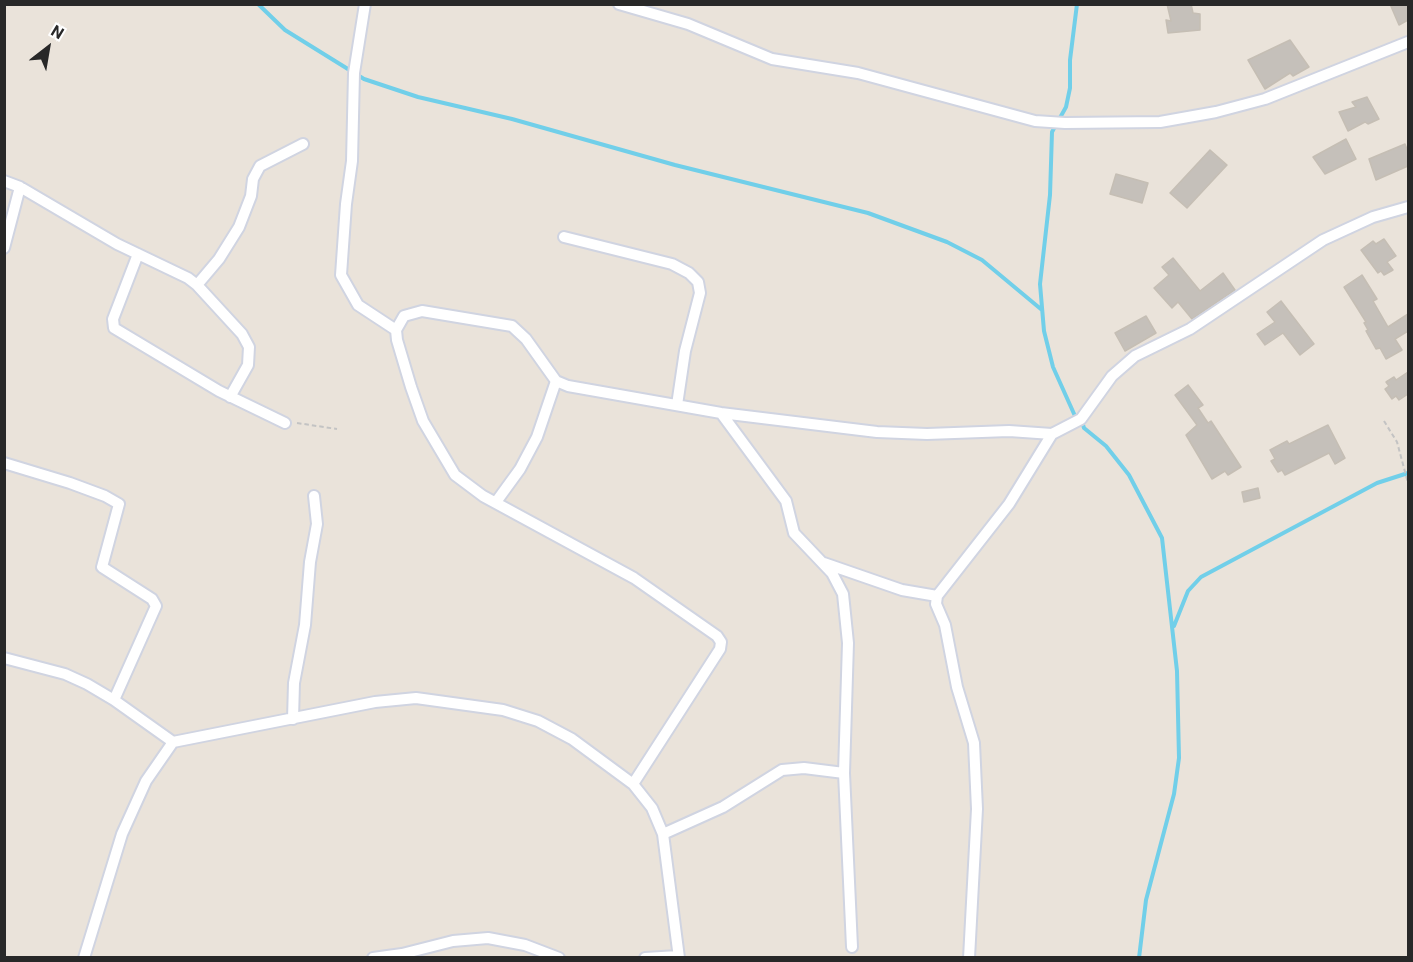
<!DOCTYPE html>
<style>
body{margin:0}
#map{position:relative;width:1413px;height:962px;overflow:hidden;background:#eae3da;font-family:Roboto,sans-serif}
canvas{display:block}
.frame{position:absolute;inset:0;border:6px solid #282828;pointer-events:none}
.north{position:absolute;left:18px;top:18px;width:60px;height:60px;-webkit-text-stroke:4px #fff;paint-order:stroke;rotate:31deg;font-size:16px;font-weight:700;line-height:24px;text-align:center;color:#282828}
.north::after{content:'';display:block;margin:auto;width:21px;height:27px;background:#282828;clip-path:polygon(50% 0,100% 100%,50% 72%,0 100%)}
</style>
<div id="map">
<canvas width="1413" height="962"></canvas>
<div class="frame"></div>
<div class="north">N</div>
</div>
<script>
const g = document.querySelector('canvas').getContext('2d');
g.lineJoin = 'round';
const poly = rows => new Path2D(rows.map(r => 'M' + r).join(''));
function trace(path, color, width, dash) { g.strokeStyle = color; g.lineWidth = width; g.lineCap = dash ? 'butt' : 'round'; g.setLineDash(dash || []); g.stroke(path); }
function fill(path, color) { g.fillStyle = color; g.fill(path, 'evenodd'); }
trace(poly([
 [258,4,285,30,364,79,418,97,512,119,675,165,868,213,947,242,982,260,1042,310],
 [1077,4,1070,60,1070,88,1066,107,1052,132,1050,195,1040,284,1044,331,1053,367,1075,416,1081,419,1084,428,1106,446,1129,475,1162,538,1177,671,1179,758,1174,794,1146,900,1139,958],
 [1174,626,1188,591,1201,577,1377,483,1408,473]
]), '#71cfe9', 4);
const building = poly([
 [1167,4,1191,4,1193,13,1200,14,1200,30,1168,33,1166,20,1171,21,1167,4],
 [1390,4,1408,4,1408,20,1399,25,1390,4],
 [1290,40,1309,67,1293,76,1290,73,1265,89,1248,60,1290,40],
 [1367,97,1379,119,1368,124,1365,122,1348,131,1339,112,1356,107,1352,102,1367,97],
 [1346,139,1356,159,1325,174,1313,157,1346,139],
 [1405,144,1408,152,1408,166,1376,180,1369,159,1405,144],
 [1210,150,1227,165,1187,208,1170,193,1210,150],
 [1116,174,1148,183,1142,203,1110,194,1116,174],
 [1384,239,1396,256,1387,262,1393,270,1384,275,1381,271,1378,273,1361,250,1373,241,1376,244,1384,239],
 [1173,258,1200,291,1223,273,1235,290,1192,319,1178,302,1172,308,1154,288,1169,275,1162,267,1173,258],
 [1362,275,1377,299,1373,301,1388,327,1408,314,1408,331,1395,339,1402,350,1386,359,1380,348,1376,349,1366,331,1368,330,1364,323,1366,322,1344,287,1362,275],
 [1281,301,1314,344,1300,355,1283,333,1265,345,1257,334,1275,322,1267,312,1281,301],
 [1146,316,1156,333,1125,351,1115,333,1146,316],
 [1408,372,1408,394,1399,400,1396,396,1392,399,1385,389,1389,386,1386,382,1394,377,1396,380,1408,372],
 [1188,385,1203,405,1198,408,1208,423,1211,421,1241,467,1228,475,1225,471,1212,479,1186,435,1197,425,1175,395,1188,385],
 [1328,425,1345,458,1335,464,1329,453,1285,475,1282,470,1278,472,1271,461,1275,459,1270,450,1287,441,1289,444,1328,425],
 [1258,488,1260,498,1244,502,1242,492,1258,488]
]);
fill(building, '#c5c0ba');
trace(building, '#c5beb4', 1.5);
const street = poly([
 [365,4,354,73,352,161,346,204,341,275,358,305,396,330],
 [619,4,688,24,772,59,858,73,1035,121,1065,123,1160,122,1216,112,1265,99,1408,42],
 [4,181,20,187,117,244,188,278,197,285,242,334,249,347,248,365,230,397],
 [564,237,672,264,689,273,698,282,700,293,685,351,677,405],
 [4,248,20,187],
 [138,254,113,319,114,328,219,391,285,423],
 [197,285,219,259,239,227,251,196,253,179,260,166,303,144],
 [721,413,786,501,794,533,832,573,843,594,848,643,844,773,852,947],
 [4,463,70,483,105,496,119,504,102,567,152,599,156,606,114,700],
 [496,502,520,469,537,437,556,381],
 [824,563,902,590,937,596],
 [4,658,65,674,87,684,114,700,173,742],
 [293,719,294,683,305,625,310,562,317,524,314,496],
 [633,784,720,649,721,642,717,636,634,578,483,496,455,475,423,421,411,387,397,340,396,330,404,316,422,311,512,326,526,339,556,381,568,386,721,413,877,432,927,434,1009,431,1052,434,1081,419,1112,376,1135,356,1190,329,1323,240,1373,217,1408,207],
 [663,834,723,807,782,770,804,768,844,773],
 [84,958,122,834,146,781,173,742,375,702,416,698,503,710,538,721,572,739,633,784,652,808,663,834,679,958],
 [373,958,402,954,453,941,488,938,525,945,559,958],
 [645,958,678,956],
 [969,958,977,809,974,743,957,687,945,625,936,604,937,596,1009,504,1052,434]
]);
trace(street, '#d0d4e1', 14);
trace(poly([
 [1384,421,1397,442,1408,483],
 [297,423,337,429]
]), '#c3c3c3', 2, [4.5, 3]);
trace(street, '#fff', 10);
</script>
